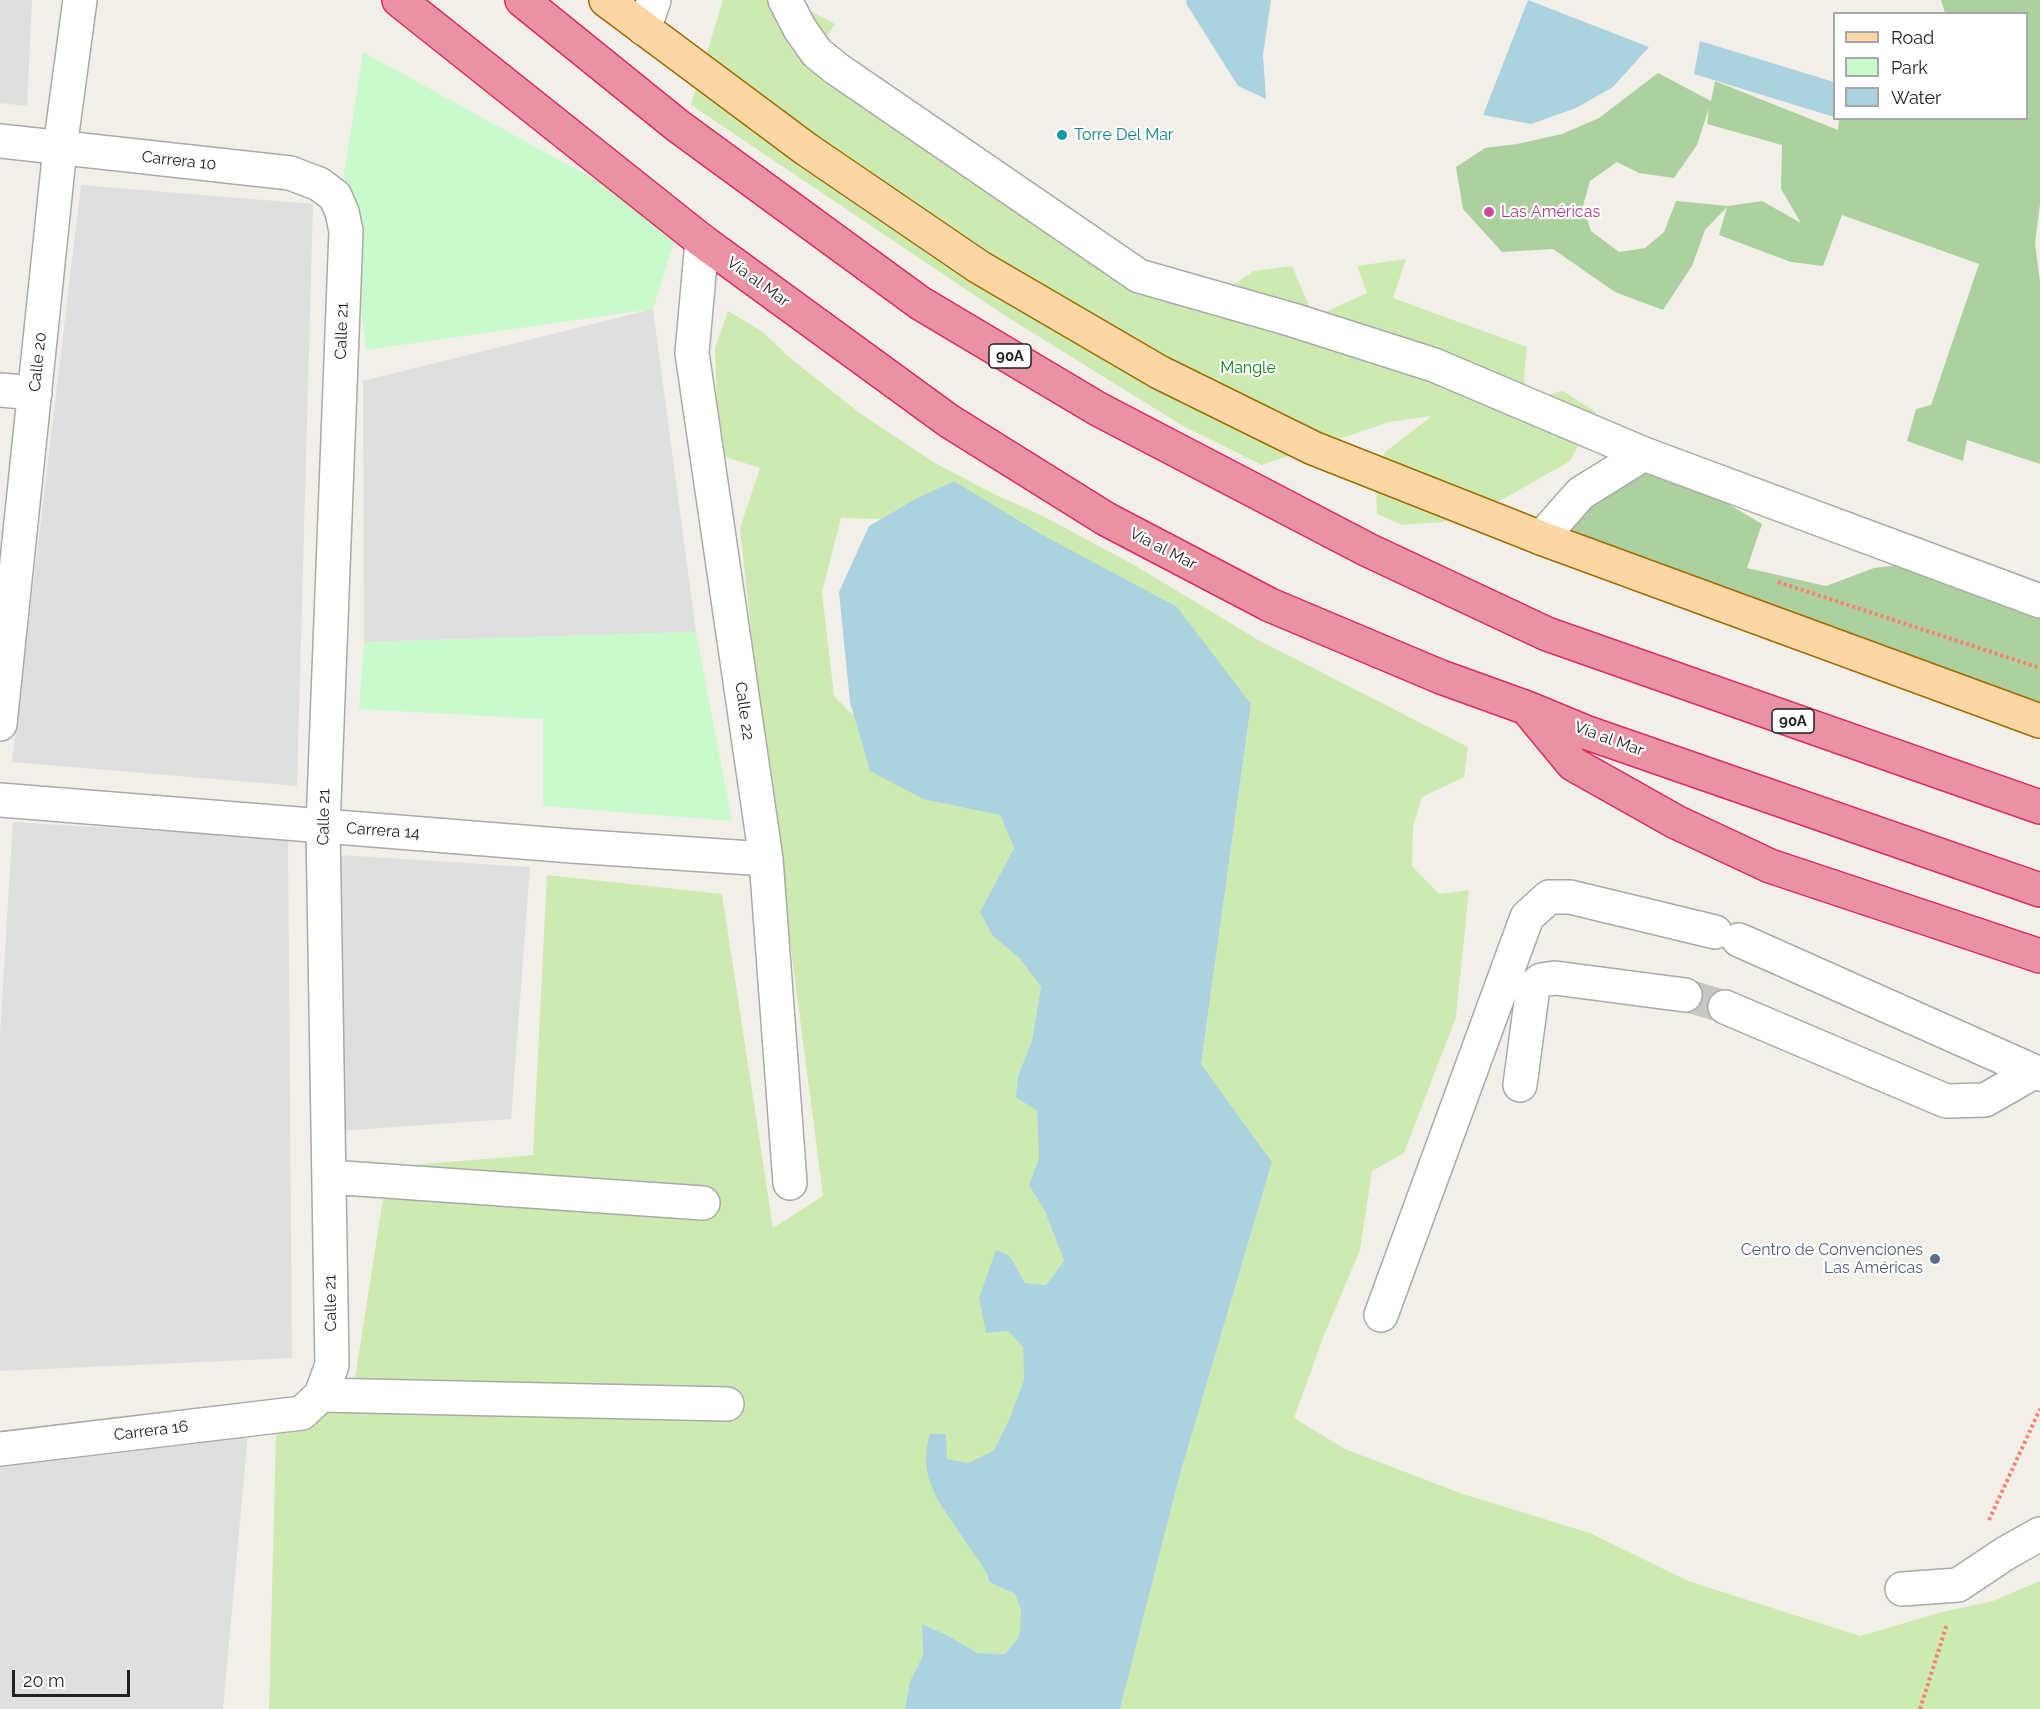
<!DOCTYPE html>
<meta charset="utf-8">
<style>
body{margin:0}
#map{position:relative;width:2040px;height:1709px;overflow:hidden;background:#f2efe9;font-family:Raleway,sans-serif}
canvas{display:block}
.legend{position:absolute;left:1833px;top:12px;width:195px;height:108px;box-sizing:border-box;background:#fff;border:2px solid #a7a7a7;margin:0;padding:8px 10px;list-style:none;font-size:18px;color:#222}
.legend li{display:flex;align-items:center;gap:12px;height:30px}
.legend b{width:30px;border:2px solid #a7a7a7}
.scale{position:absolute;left:12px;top:1670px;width:118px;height:27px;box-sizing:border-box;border:3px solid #222;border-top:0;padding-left:8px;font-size:18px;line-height:21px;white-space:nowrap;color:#222;-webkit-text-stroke:4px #fff;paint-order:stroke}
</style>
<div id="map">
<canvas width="2040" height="1709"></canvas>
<ul class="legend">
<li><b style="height:8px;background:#fcd6a4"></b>Road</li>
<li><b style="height:16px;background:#c8facc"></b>Park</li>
<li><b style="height:16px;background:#aad3df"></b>Water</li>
</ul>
<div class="scale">20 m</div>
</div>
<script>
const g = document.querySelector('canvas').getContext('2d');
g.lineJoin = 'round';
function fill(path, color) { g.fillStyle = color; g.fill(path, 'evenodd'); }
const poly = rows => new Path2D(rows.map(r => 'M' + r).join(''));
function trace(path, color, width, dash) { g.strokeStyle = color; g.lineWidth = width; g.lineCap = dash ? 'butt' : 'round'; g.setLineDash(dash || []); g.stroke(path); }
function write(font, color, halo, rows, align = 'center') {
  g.font = font + ' Raleway,sans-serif'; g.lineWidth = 4.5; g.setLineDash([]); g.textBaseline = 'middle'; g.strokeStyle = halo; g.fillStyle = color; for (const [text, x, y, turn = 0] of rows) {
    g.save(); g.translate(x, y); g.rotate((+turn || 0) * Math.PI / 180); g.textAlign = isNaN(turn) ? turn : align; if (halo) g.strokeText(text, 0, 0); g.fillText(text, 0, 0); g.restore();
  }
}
fill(poly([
 [0,0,32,0,27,106,0,103],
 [81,185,313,204,297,786,12,762],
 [653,309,696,632,364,642,363,381],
 [13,822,288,839,292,1358,0,1371,0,1033],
 [341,855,530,867,511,1119,323,1132],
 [249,1422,223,1709,0,1709,0,1441]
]), '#e0dfdf');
fill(poly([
 [723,0,789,0,835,24,818,49,1133,262,1228,288,1254,271,1292,266,1314,317,1367,293,1357,266,1406,259,1393,298,1527,347,1524,377,1527,400,1563,391,1596,412,1570,461,1498,502,1442,522,1402,525,1377,514,1376,484,1385,452,1432,416,1389,422,1262,465,1183,426,1004,315,691,105],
 [728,311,763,332,790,358,861,414,935,463,998,496,1041,515,1136,566,1260,641,1468,747,1464,777,1422,797,1413,827,1412,866,1439,894,1469,890,1456,1017,1404,1153,1372,1171,1360,1250,1323,1338,1294,1418,1345,1449,1463,1494,1590,1533,1688,1581,1860,1636,1942,1612,1993,1601,2040,1581,2040,1709,1120,1709,1179,1478,1272,1162,1201,1064,1251,704,1041,534,954,481,915,499,880,519,841,518,822,592,834,696,854,716,870,771,1000,815,1014,848,980,912,992,935,1020,959,1041,987,1032,1040,1019,1077,1037,1111,1039,1159,1029,1185,1045,1212,1064,1261,1046,1285,1025,1283,1010,1256,1008,1331,1023,1347,1024,1380,1008,1422,993,1451,968,1463,947,1460,938,1501,986,1572,988,1582,1015,1594,1021,1609,1019,1637,1005,1654,976,1653,949,1636,922,1624,923,1655,910,1681,905,1709,269,1709,276,1436,354,1385,388,1167,533,1155,547,875,722,894,773,1228,823,1196,756,677,740,528,760,468,719,455,715,348]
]), '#cdebb0');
fill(poly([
 [1941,0,2040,0,2040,204,2035,243,2040,282,2040,464,1967,440,1963,461,1907,441,1916,409,1931,405,1979,264,1842,215,1823,266,1791,262,1719,235,1727,207,1705,230,1692,266,1663,310,1615,292,1553,249,1502,252,1463,209,1456,167,1485,148,1517,144,1562,134,1599,118,1658,73,1711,101,1715,81,1838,130,1839,119,2026,118,2026,14,1945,13],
 [1709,108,1707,124,1782,145,1781,189,1801,223,1762,201,1728,206,1676,201,1664,232,1645,248,1619,252,1591,231,1583,206,1590,181,1617,162,1639,173,1674,178,1697,145],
 [1640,457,1720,499,1762,524,1747,568,1826,586,1874,568,1930,561,2040,608,2040,712,1560,530]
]), '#add19e');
fill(poly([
 [363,52,679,226,653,309,366,350,344,174],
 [696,632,732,821,543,806,543,719,359,709,364,642]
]), '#c8facc');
fill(poly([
 [1186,0,1271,0,1263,55,1266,99,1238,86,1187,5],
 [1528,0,1649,47,1613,87,1576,108,1531,124,1483,115],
 [1700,41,1834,82,1834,117,1694,74],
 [954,481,1041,534,1177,607,1251,704,1201,1064,1272,1162,1179,1478,1120,1709,905,1709,910,1681,923,1655,922,1624,949,1636,977,1653,1005,1654,1019,1637,1021,1609,1015,1594,989,1582,986,1572,938,1501,928,1477,926,1461,927,1446,930,1434,946,1434,947,1459,968,1463,993,1451,1008,1422,1024,1380,1023,1347,1008,1331,986,1333,979,1298,996,1250,1010,1256,1025,1283,1046,1285,1064,1261,1045,1212,1029,1185,1039,1158,1037,1111,1016,1097,1018,1077,1032,1040,1041,987,1020,959,992,935,980,912,1014,848,1000,815,923,799,870,771,850,702,839,592,869,526,915,499]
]), '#aad3df');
trace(poly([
 [1685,995,1725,1007]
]), '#c8c6c1', 33, [33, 16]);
const minor = poly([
 [785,0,800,29,817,53,837,69,1139,276,1293,320,1434,365,1644,454,2040,601],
 [644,29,654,0],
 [0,141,290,173,319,184,335,196,342,212,346,231,323,827,332,1365,321,1395,302,1413,0,1449],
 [702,241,692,353,766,859,790,1183],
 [0,390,35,393],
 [1541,538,1581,493,1644,454],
 [0,724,60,148,80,0],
 [0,800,572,846,766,859],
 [1739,940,2040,1074],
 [1725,1007,1946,1101,1985,1100,2034,1072],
 [1520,1085,1533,987,1541,980,1555,978,1685,995],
 [329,1177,703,1203],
 [1381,1315,1527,917,1549,897,1570,897,1715,932],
 [321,1395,727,1404],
 [1902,1589,1958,1585,2006,1553,2040,1534]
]);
const major = poly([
 [606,0,806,149,979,267,1159,372,1313,448,1541,538,2040,721]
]);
const highway = poly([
 [399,0,702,241,949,421,1106,519,1270,605,1441,677,1527,708,1585,732,2040,890],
 [522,0,678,126,920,303,1098,409,1368,550,1547,634,2040,807],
 [1530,712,1573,764,1676,822,1770,866,2040,956]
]);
trace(minor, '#a9a9a9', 36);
trace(major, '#a06b00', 36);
trace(highway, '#dc2a67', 36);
trace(poly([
 [1778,582,2040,668],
 [1989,1520,2040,1409],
 [1920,1709,1947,1624]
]), '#fa8072', 4, [3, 3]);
trace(minor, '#fff', 33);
trace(major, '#fcd6a4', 33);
trace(highway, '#e892a2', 33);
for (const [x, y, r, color] of [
 [1062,135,6,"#0f9aa8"],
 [1489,212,6,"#d1479c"],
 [1935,1259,6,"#5c6f8a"]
]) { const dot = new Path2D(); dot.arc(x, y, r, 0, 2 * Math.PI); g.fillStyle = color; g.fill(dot); trace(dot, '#fff', 2); }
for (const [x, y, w] of [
 [1010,356,42],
 [1793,721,42]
]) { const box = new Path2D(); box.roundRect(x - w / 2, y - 12, w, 24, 4.5); g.fillStyle = '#fff'; g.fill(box); trace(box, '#222', 1.5); }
write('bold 15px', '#222', null, [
 ["90A",1010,356],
 ["90A",1793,721]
]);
write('16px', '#0d838f', '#fff', [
 ["Torre Del Mar",1074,135]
], 'left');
write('16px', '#222', '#fff', [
 ["Carrera 10",179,161,6],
 ["Vía al Mar",758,282,36],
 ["Calle 21",342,331,-88],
 ["Calle 20",38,362,-84],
 ["Vía al Mar",1163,549,27],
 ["Calle 22",744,711,82],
 ["Vía al Mar",1609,739,20],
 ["Calle 21",324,817,-89],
 ["Carrera 14",383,831,4],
 ["Calle 21",331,1303,-91],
 ["Carrera 16",151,1431,-7]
]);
write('16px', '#b23c85', '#fff', [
 ["Las Américas",1501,212]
], 'left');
write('16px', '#0c8416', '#fff', [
 ["Mangle",1248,368]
]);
write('16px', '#4e5e75', '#fff', [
 ["Centro de Convenciones",1923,1250],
 ["Las Américas",1923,1268]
], 'right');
</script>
